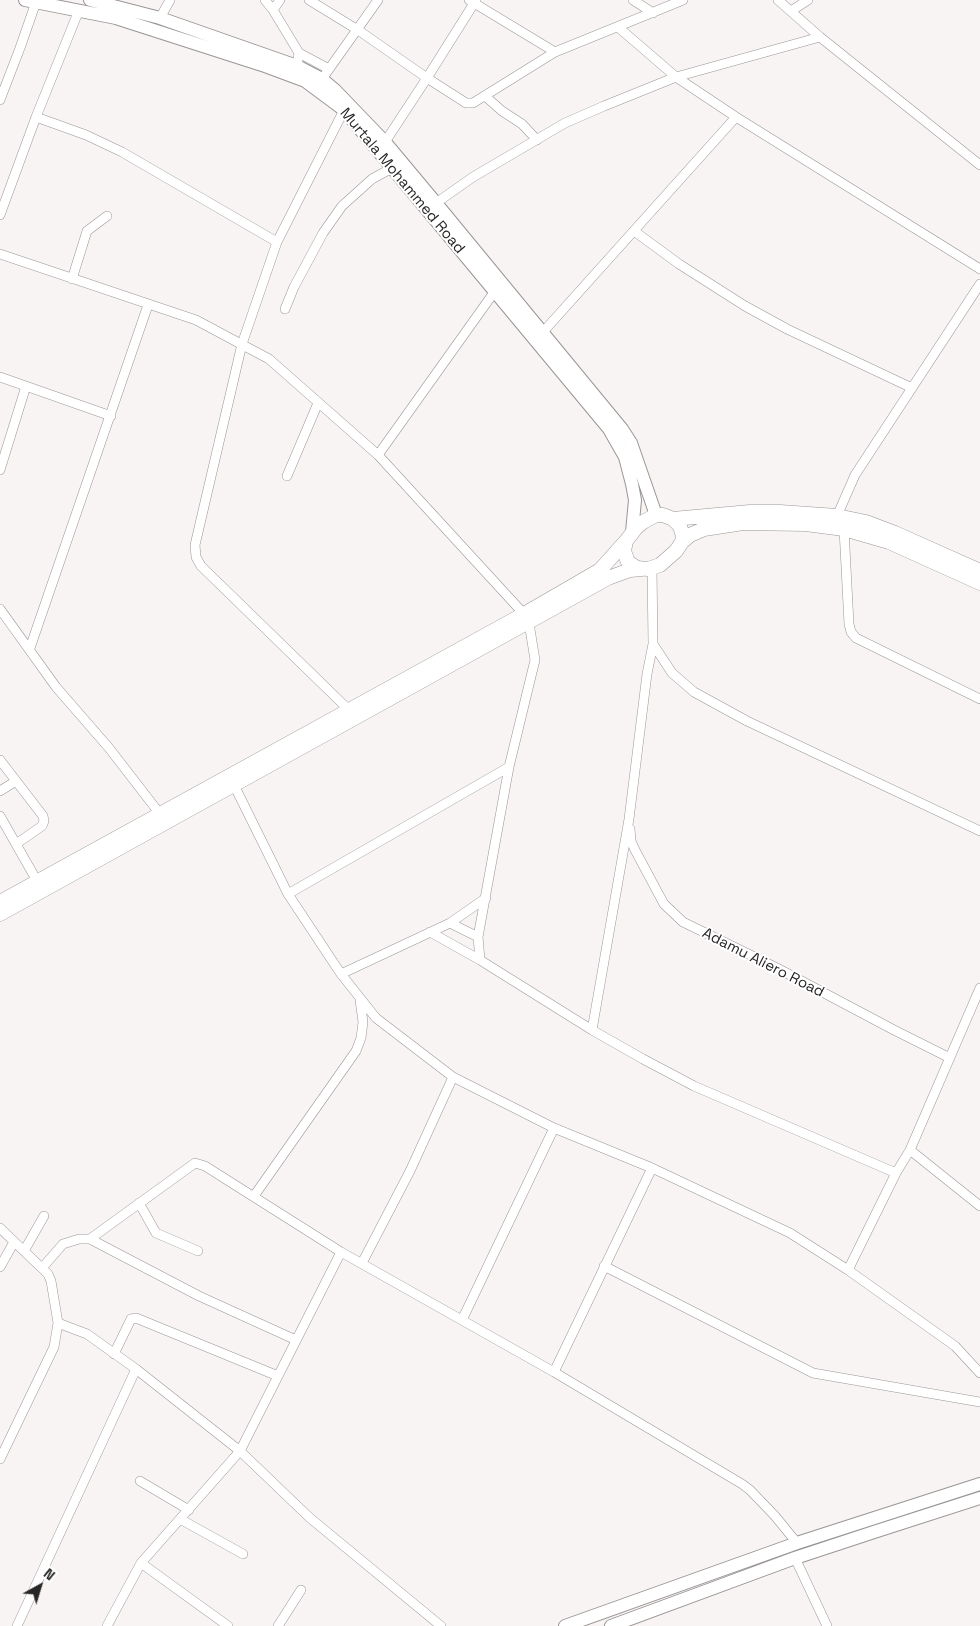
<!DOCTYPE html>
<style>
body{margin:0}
#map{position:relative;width:980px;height:1626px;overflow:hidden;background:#f8f4f3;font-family:"Space Grotesk",sans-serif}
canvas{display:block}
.north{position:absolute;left:15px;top:1561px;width:50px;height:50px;-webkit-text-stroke:4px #fff;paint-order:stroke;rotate:39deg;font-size:14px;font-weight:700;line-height:20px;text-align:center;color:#282626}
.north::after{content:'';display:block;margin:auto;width:18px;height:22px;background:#282626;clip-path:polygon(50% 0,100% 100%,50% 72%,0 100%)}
</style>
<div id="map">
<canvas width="980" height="1626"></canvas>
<div class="north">N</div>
</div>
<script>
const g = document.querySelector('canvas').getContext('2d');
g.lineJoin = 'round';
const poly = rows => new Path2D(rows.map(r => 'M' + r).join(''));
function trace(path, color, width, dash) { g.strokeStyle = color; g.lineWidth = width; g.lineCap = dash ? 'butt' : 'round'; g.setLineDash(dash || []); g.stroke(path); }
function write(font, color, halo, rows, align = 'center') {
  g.font = font + ' "Space Grotesk",sans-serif'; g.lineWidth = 4; g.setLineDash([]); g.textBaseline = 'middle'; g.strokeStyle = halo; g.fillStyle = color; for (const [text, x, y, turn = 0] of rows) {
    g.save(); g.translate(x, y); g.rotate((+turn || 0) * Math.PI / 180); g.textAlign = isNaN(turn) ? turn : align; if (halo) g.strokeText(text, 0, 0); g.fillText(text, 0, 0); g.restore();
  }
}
const street = poly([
 [265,0,273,10,299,53,297,66],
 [309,0,358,30,427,78,466,103,473,103,555,52,683,0],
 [469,0,555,52],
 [633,0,653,13],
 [778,0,820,37,980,165],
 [273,10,280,0],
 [791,11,808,0],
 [160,18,170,0],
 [618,27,676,77,736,117,980,269],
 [299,53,329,69],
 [322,79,378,0],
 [485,96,502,111,522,124,537,140],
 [0,100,20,48,36,2],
 [344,110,277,242,242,344,195,545,196,557,201,566,349,710],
 [36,117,86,135,122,152,277,242],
 [385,142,427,78,476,0],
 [436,203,473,177,565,123,604,106,676,77,820,37],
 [0,215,36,117,79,10],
 [634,231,679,264,745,306,787,329,912,388],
 [0,254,196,320,269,359,378,455,524,614],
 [72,279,87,231,107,216],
 [285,309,294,287,323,233,342,206,372,179,392,168],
 [543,332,736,117],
 [0,377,111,416],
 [378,455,495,291],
 [0,470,26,386],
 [287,476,318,403],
 [837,516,855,475,980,284],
 [844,529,849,624,851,632,856,638,980,699],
 [0,609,56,687,109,748,160,814],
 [653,644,672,673,694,692,747,721,980,831],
 [30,648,148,305],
 [0,760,43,816,44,821,42,826,16,844],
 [234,785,288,894,341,974,376,1018,453,1077,554,1128,652,1168,790,1233,848,1270,955,1346,980,1373],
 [0,791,16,781],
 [0,816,37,881],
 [630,829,631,841,635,850,658,893,664,904,683,922,777,968,894,1030,950,1058],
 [288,894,509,767],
 [450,923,478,937],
 [430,932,480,960,592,1030,643,1059,694,1086,896,1173],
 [480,960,478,937,509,767,535,660,529,623],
 [341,974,450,923,486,898],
 [592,1030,629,819,647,674,653,644,652,568],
 [910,1150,980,1206],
 [254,1196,356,1051,361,1038,363,1022,360,1000],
 [139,1203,156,1233,198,1251],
 [0,1228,48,1274,51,1281,58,1323,54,1347,0,1459],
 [90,1239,195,1163,205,1166,341,1252,554,1372,742,1484,750,1490,775,1516,797,1543],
 [24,1251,44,1216],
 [362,1263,410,1171,453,1077],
 [604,1266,813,1373,980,1402],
 [0,1267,14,1242],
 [42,1268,63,1244,79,1239,90,1239,199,1296,296,1340],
 [848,1270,896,1173,910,1150,980,988],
 [462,1320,554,1128],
 [58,1323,87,1334,136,1369,240,1451,310,1518,441,1626],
 [114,1354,131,1319,136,1318,278,1376],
 [554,1372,652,1168],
 [140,1481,189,1510],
 [180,1519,243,1554],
 [795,1558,827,1626],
 [141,1563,228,1626],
 [17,1626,136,1369],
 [107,1626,141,1563,240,1451,341,1252],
 [278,1626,301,1590]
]);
const secondary = poly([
 [25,0,116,18,262,65,305,81,344,110,609,429,625,457,632,484,635,500,632,532],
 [90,0,160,18,297,66,322,79,335,90,385,142,436,203,622,429,631,443,656,515],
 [565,1626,797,1543,980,1484],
 [611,1626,795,1558,877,1531,980,1498]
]);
const primary = poly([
 [673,519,680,526,683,536,682,542,676,551,660,565,648,569,637,568,628,562,624,551,626,541,636,528,643,522,656,515,663,515,673,519,750,512,780,512,837,516,866,522,895,533,980,571],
 [682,542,690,535,704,529,743,523,806,524,844,529,889,542,980,583],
 [0,902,524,614,600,570,626,541],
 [0,914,608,578,630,570,642,569]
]);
trace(street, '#9a9695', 10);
trace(secondary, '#9a9695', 14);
trace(primary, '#9a9695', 15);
trace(street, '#fff', 9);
trace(secondary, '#fff', 12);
trace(primary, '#fff', 14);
write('15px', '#282626', '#fff', [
 ["Murtala Mohammed Road",402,181,50],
 ["Adamu Aliero Road",763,963,27]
]);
</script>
